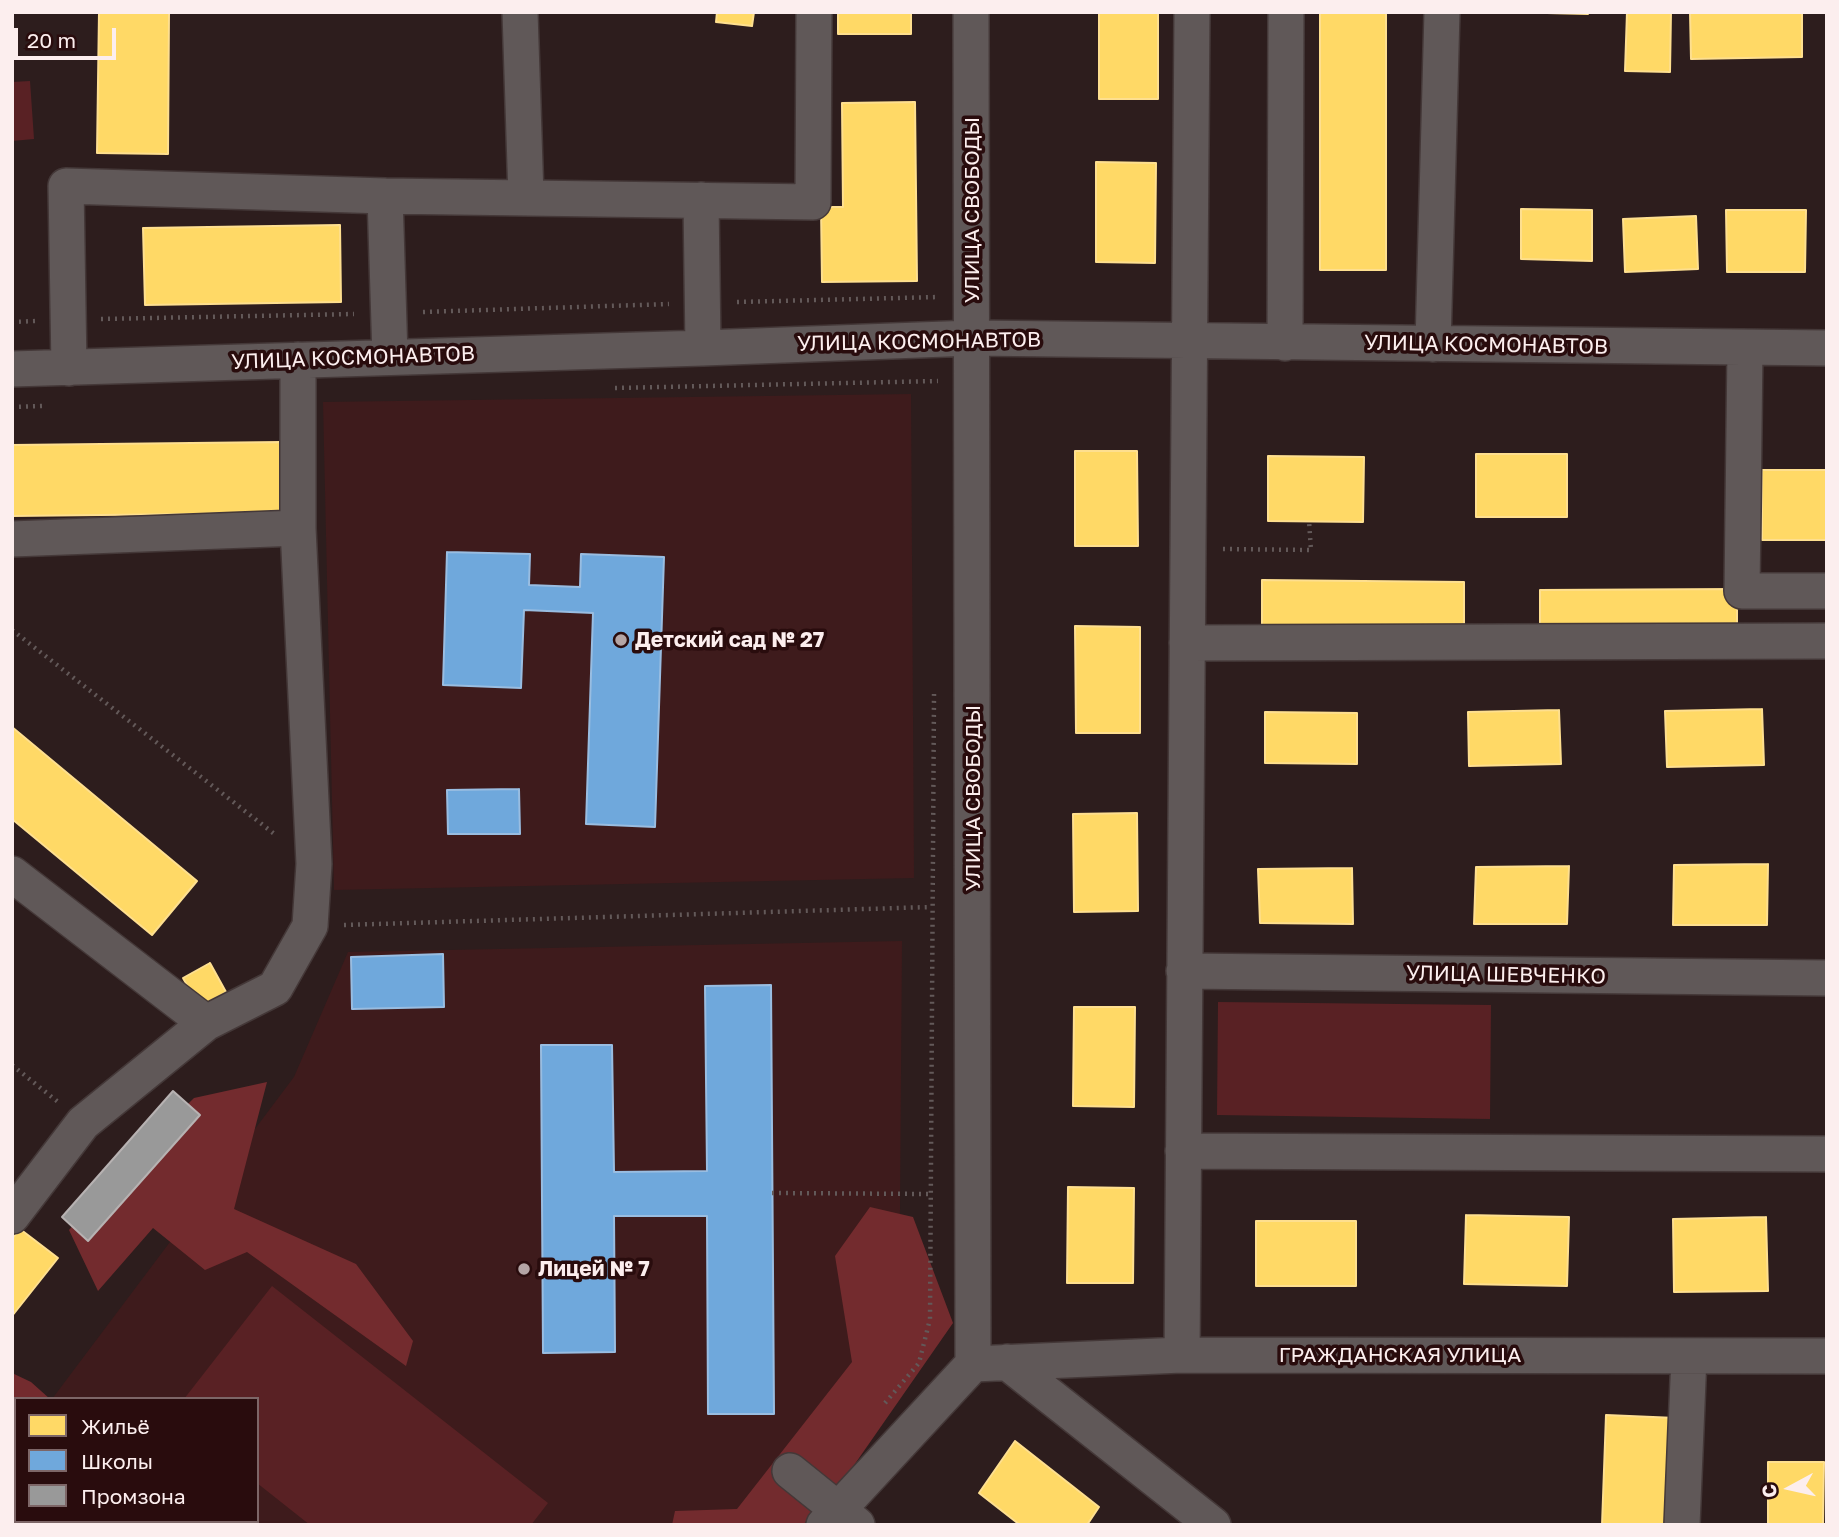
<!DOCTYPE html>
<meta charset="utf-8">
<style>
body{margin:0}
#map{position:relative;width:1839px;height:1537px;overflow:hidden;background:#2d1d1d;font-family:"Golos Text",sans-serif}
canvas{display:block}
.frame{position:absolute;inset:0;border:14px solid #fceeee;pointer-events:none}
.legend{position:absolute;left:14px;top:1397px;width:245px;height:126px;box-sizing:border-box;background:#290c0d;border:2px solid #7d6667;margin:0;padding:9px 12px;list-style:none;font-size:21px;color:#fceeee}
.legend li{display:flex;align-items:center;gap:14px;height:35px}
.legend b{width:35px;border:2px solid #7d6667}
.north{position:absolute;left:1755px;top:1453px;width:70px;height:70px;-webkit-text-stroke:5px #290c0d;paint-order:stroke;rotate:262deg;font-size:19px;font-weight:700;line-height:28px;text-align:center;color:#fceeee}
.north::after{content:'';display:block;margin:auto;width:24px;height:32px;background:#fceeee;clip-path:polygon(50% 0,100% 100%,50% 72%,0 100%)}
.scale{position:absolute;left:14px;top:28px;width:102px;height:32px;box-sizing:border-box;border:4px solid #fceeee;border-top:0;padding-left:9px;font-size:21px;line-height:24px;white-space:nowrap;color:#fceeee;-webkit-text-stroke:5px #290c0d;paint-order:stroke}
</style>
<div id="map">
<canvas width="1839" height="1537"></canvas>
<div class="frame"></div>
<ul class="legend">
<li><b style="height:19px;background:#ffd966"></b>Жильё</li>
<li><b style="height:19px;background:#6fa8dc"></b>Школы</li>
<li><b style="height:19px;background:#999"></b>Промзона</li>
</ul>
<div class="north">С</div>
<div class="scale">20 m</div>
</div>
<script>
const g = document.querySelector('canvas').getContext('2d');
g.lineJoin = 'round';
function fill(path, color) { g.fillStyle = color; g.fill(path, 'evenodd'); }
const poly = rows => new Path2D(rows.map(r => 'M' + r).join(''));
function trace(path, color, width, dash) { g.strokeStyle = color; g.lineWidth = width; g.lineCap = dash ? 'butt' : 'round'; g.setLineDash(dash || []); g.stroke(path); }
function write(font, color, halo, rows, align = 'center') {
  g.font = font + ' "Golos Text",sans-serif'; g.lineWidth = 7; g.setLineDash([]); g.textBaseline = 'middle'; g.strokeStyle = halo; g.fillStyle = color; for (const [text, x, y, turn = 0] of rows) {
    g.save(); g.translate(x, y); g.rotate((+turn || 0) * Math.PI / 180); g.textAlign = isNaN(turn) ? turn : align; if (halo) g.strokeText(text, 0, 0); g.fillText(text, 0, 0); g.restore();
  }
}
fill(poly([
 [911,394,914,878,334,890,323,402],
 [902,941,899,1343,743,1525,209,1525,204,1521,257,1521,257,1399,52,1399,294,1077,348,952]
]), '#3e1b1c');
fill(poly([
 [30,81,34,139,12,141,12,82],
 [1218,1002,1491,1005,1490,1119,1217,1115],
 [272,1286,548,1503,531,1525,310,1525,257,1483,257,1399,184,1399]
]), '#592124');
fill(poly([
 [267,1082,234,1209,356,1264,413,1341,406,1366,247,1252,205,1270,153,1228,98,1291,69,1230,123,1168,194,1098],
 [870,1207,913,1217,953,1323,850,1471,803,1525,672,1525,675,1511,737,1509,852,1362,835,1256],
 [12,1373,31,1382,50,1399,16,1399,16,1470,12,1467],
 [79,1521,191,1521,195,1525,83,1525]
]), '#732b2e');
const homes = poly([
 [99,12,169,12,168,154,97,153,99,12],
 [717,12,754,12,752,26,716,22,717,12],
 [838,12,911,12,911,34,838,34,838,12],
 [1099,12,1158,12,1158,99,1099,99,1099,12],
 [1320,12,1386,12,1386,270,1320,270,1320,12],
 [1506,12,1588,12,1588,14,1506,12],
 [1627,12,1671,12,1670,72,1625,71,1627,12],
 [1690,12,1802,12,1802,57,1691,59,1690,12],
 [915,102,917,281,822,282,821,207,843,207,842,103,915,102],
 [1096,162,1156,163,1155,263,1096,262,1096,162],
 [1521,209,1592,210,1592,261,1521,259,1521,209],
 [1726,210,1806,210,1805,272,1727,272,1726,210],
 [1696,216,1698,269,1625,272,1623,219,1696,216],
 [340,225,341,302,145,305,143,228,340,225],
 [281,442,281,513,12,516,12,445,281,442],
 [1075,451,1137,451,1138,546,1075,546,1075,451],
 [1476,454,1567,454,1567,517,1476,517,1476,454],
 [1268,456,1364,457,1363,522,1268,521,1268,456],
 [1762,470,1827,470,1827,540,1762,540,1762,470],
 [1262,580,1464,582,1464,630,1262,628,1262,580],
 [1737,589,1737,629,1540,629,1540,590,1737,589],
 [1075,626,1140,627,1140,733,1076,733,1075,626],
 [1762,709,1764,765,1667,767,1665,711,1762,709],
 [1559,710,1561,764,1469,766,1468,712,1559,710],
 [1265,712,1357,713,1357,764,1265,763,1265,712],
 [12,727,197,881,152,935,12,819,12,727],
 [1137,813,1138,911,1074,912,1073,814,1137,813],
 [1768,864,1767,925,1673,925,1674,865,1768,864],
 [1569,866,1567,924,1474,924,1476,867,1569,866],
 [1352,868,1353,924,1260,923,1258,869,1352,868],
 [210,963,226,992,199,1007,183,978,210,963],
 [1074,1007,1135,1007,1134,1107,1073,1106,1074,1007],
 [1068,1187,1134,1188,1133,1283,1067,1283,1068,1187],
 [1466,1215,1569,1217,1567,1286,1464,1284,1466,1215],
 [1766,1217,1768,1291,1674,1292,1673,1219,1766,1217],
 [1256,1221,1356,1221,1356,1286,1256,1286,1256,1221],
 [20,1229,58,1258,12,1316,12,1239,20,1229],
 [1606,1415,1676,1418,1671,1525,1602,1525,1606,1415],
 [1015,1441,1099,1507,1087,1525,1020,1525,979,1493,1015,1441],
 [1768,1462,1824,1462,1823,1525,1768,1525,1768,1462],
 [12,1479,16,1482,16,1521,66,1521,70,1525,12,1525,12,1479]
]);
fill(homes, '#ffd966');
trace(homes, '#fedf8f', 2);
const schools = poly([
 [447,552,530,554,529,585,580,587,581,554,664,557,655,827,586,824,593,613,524,610,521,688,443,685,447,552],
 [519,789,520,834,448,834,447,790,519,789],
 [443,954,444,1007,352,1009,351,957,443,954],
 [771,985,774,1414,708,1414,707,1216,614,1216,615,1352,543,1353,541,1045,612,1045,614,1172,707,1171,705,986,771,985]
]);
fill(schools, '#6fa8dc');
trace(schools, '#99bde1', 2);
const industry = poly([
 [173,1091,200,1115,88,1241,62,1217,173,1091]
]);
fill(industry, '#999');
trace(industry, '#b7b2b2', 2);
const minor = poly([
 [520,12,526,197],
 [385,196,813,202,814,12],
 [701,200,703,348],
 [1285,343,1286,12],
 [1433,344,1442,12],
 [1745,348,1742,591,1827,591],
 [69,368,66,186,385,196,390,357],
 [12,369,703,348,973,338,1827,348],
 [12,539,298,528],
 [1187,643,1827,641],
 [12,874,206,1023,275,988,310,926,314,864,298,528,298,360],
 [1184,971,1827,978],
 [1183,1151,1827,1154],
 [12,1216,83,1123,206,1023],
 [1182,1355,1192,12],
 [1007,1362,1213,1525],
 [973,1364,1182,1355,1827,1356],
 [790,1471,857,1525],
 [824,1525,973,1364,971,12],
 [1682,1525,1689,1356]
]);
trace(minor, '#443838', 38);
trace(poly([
 [737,302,939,297],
 [423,312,669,304],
 [101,319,354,314],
 [12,322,36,321],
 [615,388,938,381],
 [12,407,43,406],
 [1223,549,1311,550,1309,521],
 [12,630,277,836],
 [344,925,931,907],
 [12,1065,58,1102],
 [772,1193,930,1194],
 [885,1403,919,1363,930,1319,934,694]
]), '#635959', 4.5, [2, 5]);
trace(minor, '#605858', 35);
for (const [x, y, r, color] of [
 [621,640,7,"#b4a5a5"],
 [524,1269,7,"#b4a5a5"]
]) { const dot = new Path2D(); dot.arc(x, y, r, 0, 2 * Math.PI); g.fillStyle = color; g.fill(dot); trace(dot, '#290c0d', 2.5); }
write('21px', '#fceeee', '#290c0d', [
 ["УЛИЦА СВОБОДЫ",972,210,-90],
 ["УЛИЦА КОСМОНАВТОВ",919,342,-1],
 ["УЛИЦА КОСМОНАВТОВ",1486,345,1],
 ["УЛИЦА КОСМОНАВТОВ",353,358,-2],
 ["УЛИЦА СВОБОДЫ",973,798,-90],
 ["УЛИЦА ШЕВЧЕНКО",1506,975,1],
 ["ГРАЖДАНСКАЯ УЛИЦА",1400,1355]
]);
write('bold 21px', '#fceeee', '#290c0d', [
 ["Детский сад № 27",635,640],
 ["Лицей № 7",538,1269]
], 'left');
</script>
